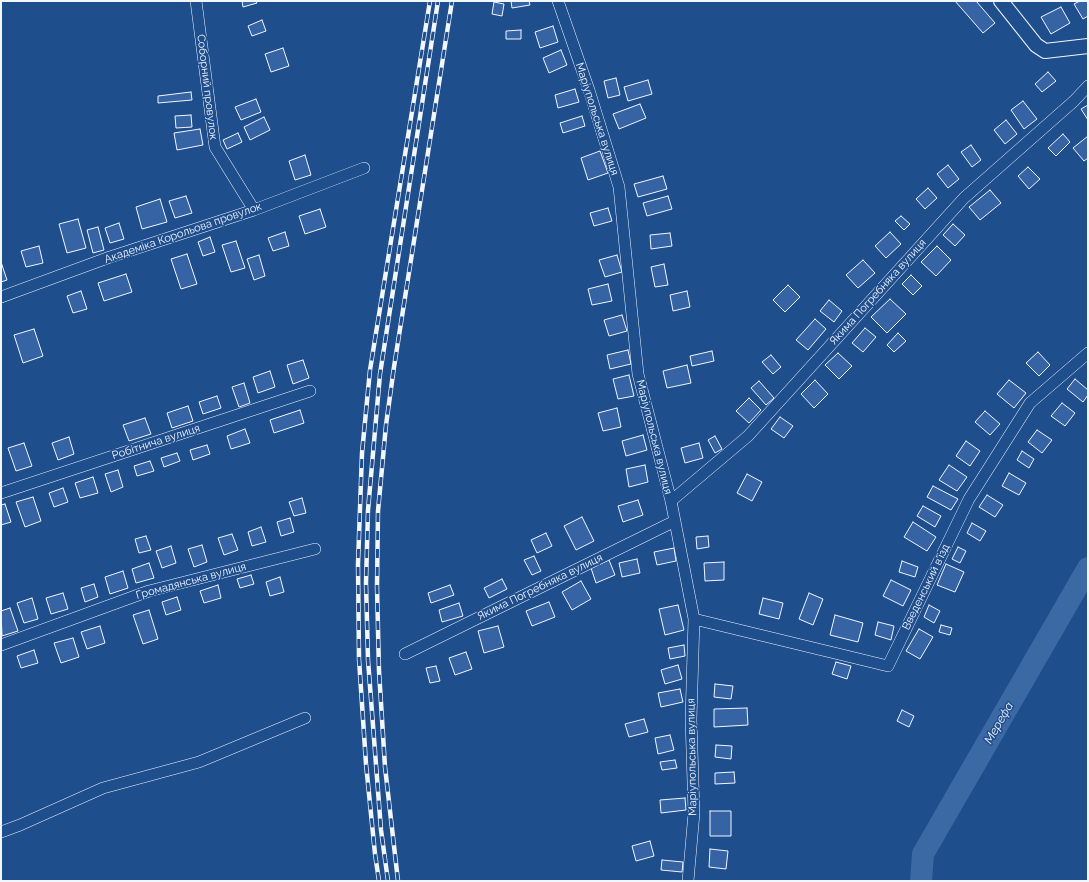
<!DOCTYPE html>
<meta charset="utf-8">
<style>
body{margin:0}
#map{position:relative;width:1089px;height:882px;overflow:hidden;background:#1f4e8c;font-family:Raleway,sans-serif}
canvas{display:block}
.frame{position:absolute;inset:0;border:2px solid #f2f6ff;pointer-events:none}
</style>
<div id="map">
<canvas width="1089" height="882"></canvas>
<div class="frame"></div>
</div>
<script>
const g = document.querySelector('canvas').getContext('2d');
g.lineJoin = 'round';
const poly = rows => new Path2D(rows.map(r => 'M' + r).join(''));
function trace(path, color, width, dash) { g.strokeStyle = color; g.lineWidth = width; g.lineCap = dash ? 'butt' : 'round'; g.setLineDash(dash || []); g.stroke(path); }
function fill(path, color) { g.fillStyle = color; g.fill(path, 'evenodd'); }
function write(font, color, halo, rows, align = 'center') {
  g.font = font + ' Raleway,sans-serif'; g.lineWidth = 3; g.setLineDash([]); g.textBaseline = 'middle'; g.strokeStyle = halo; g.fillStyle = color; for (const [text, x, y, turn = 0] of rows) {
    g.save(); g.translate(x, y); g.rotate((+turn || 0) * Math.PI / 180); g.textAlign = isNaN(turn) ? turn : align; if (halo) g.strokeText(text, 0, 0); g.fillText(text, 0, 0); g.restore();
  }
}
trace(poly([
 [921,881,923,854,1088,568]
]), '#3b69a3', 22);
const building = poly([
 [242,1,256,1,257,3,243,7,242,1],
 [511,1,529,1,530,5,512,8,511,1],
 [955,1,976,1,995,23,983,33,955,1],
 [1080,1,1088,1,1088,16,1083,19,1074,4,1080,1],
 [494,2,504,4,502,16,492,14,494,2],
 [1061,7,1070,23,1051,34,1041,17,1061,7],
 [262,20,266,31,252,36,248,26,262,20],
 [553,26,558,42,540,48,535,32,553,26],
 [521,30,521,39,506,39,506,31,521,30],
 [283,48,289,66,271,72,265,54,283,48],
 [561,50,567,65,549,73,543,58,561,50],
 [1048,72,1056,81,1042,92,1035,84,1048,72],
 [616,78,620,95,608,98,604,81,616,78],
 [648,80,652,94,628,101,624,87,648,80],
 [575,89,579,102,558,108,555,95,575,89],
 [191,92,192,100,158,103,158,96,191,92],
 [256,99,261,112,241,120,235,107,256,99],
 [1023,101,1037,119,1024,129,1011,110,1023,101],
 [640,104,646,118,619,129,613,114,640,104],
 [1088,105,1088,120,1081,109,1088,105],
 [191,115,192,127,176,128,175,116,191,115],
 [582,116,585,126,563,133,560,123,582,116],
 [264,117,270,130,250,140,244,127,264,117],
 [1006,120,1017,134,1005,144,994,130,1006,120],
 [200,129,203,145,177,150,174,133,200,129],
 [238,133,242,142,227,149,223,140,238,133],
 [1063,134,1070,142,1056,156,1048,148,1063,134],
 [1088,136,1088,158,1084,161,1073,148,1088,136],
 [971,145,981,160,972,167,961,152,971,145],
 [600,151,608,173,588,180,581,158,600,151],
 [305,155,311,175,295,180,289,161,305,155],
 [948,165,959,179,948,188,937,174,948,165],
 [1028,167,1040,179,1029,189,1018,176,1028,167],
 [663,176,667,189,638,197,634,184,663,176],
 [928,188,937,198,925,209,916,199,928,188],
 [990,190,1001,203,980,220,969,207,990,190],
 [186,196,192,213,175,218,169,201,186,196],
 [668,196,672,209,647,216,643,203,668,196],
 [160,199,167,222,142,229,136,207,160,199],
 [608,208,612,221,594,226,590,213,608,208],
 [320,209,326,227,305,234,299,216,320,209],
 [901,216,910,224,904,230,895,221,901,216],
 [78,219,86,248,67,253,59,224,78,219],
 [119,223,124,239,110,243,105,228,119,223],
 [953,224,965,235,955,246,943,235,953,224],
 [98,227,104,250,93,253,87,230,98,227],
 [285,232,289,246,273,251,268,238,285,232],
 [890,232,901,244,886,258,875,246,890,232],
 [670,233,672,246,651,249,650,235,670,233],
 [210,237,215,252,203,256,198,242,210,237],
 [236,241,245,268,231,272,222,245,236,241],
 [39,246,43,263,26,267,21,251,39,246],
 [937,246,951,260,936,276,921,262,937,246],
 [187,254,197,284,181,289,171,259,187,254],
 [259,255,265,276,254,280,247,259,259,255],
 [617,255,622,272,605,277,599,260,617,255],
 [863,260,875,273,858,288,846,275,863,260],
 [664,264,668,285,655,287,651,267,664,264],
 [2,265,7,280,1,282,1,266,2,265],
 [126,274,132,292,104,301,98,283,126,274],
 [911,275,922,286,913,295,902,284,911,275],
 [608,284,612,301,592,305,588,289,608,284],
 [788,285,800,297,785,312,773,300,788,285],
 [81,291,87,309,73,313,67,296,81,291],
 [687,291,690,307,673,311,670,295,687,291],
 [890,299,906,314,887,333,871,317,890,299],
 [829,300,842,311,834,322,820,311,829,300],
 [622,315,627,331,609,336,604,320,622,315],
 [815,319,826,329,808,350,796,340,815,319],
 [865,328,876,337,863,352,852,343,865,328],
 [34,329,43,356,23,363,14,335,34,329],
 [898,333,906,341,894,352,887,345,898,333],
 [628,350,631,364,610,369,607,355,628,350],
 [712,351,714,361,692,366,690,356,712,351],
 [1038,352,1050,365,1039,376,1026,363,1038,352],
 [838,353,852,366,839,379,825,365,838,353],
 [771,355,781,367,773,374,762,362,771,355],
 [303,360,309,378,293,384,287,365,303,360],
 [687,365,691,383,667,388,663,371,687,365],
 [270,371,275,387,258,393,253,377,270,371],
 [629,375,634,396,618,399,613,379,629,375],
 [1075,379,1088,390,1088,395,1083,402,1067,389,1075,379],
 [815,380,828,394,814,408,801,394,815,380],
 [1009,380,1026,393,1014,408,997,394,1009,380],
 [759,381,774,398,766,405,751,388,759,381],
 [244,383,250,403,239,407,232,387,244,383],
 [217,396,221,408,203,414,199,402,217,396],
 [749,398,761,410,749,423,736,411,749,398],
 [1062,403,1075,413,1065,426,1051,416,1062,403],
 [188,406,193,421,172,428,167,413,188,406],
 [617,408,621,427,603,431,598,413,617,408],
 [300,410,304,423,274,433,270,420,300,410],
 [985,411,1000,424,990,435,975,422,985,411],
 [780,417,793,426,784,438,771,429,780,417],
 [145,418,151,434,129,441,123,425,145,418],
 [245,429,250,443,231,449,227,436,245,429],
 [1037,430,1052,440,1042,453,1028,442,1037,430],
 [643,435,647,450,626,456,622,441,643,435],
 [715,436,722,449,715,453,708,440,715,436],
 [69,437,74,454,58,460,52,443,69,437],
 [966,441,980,451,970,466,956,456,966,441],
 [24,443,32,466,16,471,8,448,24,443],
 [699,443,703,458,685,463,681,448,699,443],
 [207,445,210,454,193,460,190,450,207,445],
 [1022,451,1034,459,1029,468,1017,460,1022,451],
 [177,453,180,461,164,467,161,458,177,453],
 [150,461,154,471,137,476,134,466,150,461],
 [645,465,648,482,629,487,626,469,645,465],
 [949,465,967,477,957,491,939,480,949,465],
 [118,470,123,487,111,492,105,474,118,470],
 [1009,473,1026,483,1019,495,1002,486,1009,473],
 [747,474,762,482,752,501,737,493,747,474],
 [93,477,98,493,80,498,75,483,93,477],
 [933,486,958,499,951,510,927,497,933,486],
 [63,488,68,502,54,507,49,493,63,488],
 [987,495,1003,505,995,517,979,507,987,495],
 [33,497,41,521,25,527,16,502,33,497],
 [302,498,306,513,294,516,289,502,302,498],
 [638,500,643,515,623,522,618,506,638,500],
 [5,504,11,522,1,525,1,505,5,504],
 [923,506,941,516,935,527,917,516,923,506],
 [582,517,594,541,576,550,564,526,582,517],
 [290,518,294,532,281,536,277,522,290,518],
 [913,522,936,537,927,551,904,537,913,522],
 [972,523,986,531,980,541,967,533,972,523],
 [261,527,266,542,252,546,248,532,261,527],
 [546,533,552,546,537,553,531,540,546,533],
 [232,534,238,550,224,555,218,538,232,534],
 [146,536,151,550,139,553,135,539,146,536],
 [708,536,709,547,697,549,696,537,708,536],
 [202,545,207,562,194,567,188,549,202,545],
 [171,546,176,563,162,568,156,551,171,546],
 [958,547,966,551,960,563,952,559,958,547],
 [674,548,676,561,657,565,654,552,674,548],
 [534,556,541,571,532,575,524,560,534,556],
 [637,559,640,573,622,577,619,563,637,559],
 [609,560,615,575,596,583,591,568,609,560],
 [902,561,918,567,915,577,899,572,902,561],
 [724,562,724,580,705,581,704,563,724,562],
 [149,563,154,578,136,583,132,569,149,563],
 [946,564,964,572,955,592,937,585,946,564],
 [123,571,128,588,110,594,105,577,123,571],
 [251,575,254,584,240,588,237,579,251,575],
 [280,577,284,592,270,596,266,582,280,577],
 [502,579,507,589,489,598,484,588,502,579],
 [891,580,911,590,903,606,883,596,891,580],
 [581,581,591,599,572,610,562,592,581,581],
 [94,584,98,597,85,602,81,588,94,584],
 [218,585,221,598,204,603,200,591,218,585],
 [450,585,454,595,431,603,428,593,450,585],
 [63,593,68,609,51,614,46,598,63,593],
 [809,593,823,599,813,625,799,619,809,593],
 [177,597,181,610,166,615,162,602,177,597],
 [32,598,38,619,24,623,17,603,32,598],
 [763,598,783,603,779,619,759,614,763,598],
 [549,602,555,617,532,626,526,611,549,602],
 [459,603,463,616,442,622,439,610,459,603],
 [678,605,684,630,665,635,659,609,678,605],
 [929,605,940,611,934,623,924,617,929,605],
 [10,608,18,631,2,636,1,611,10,608],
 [149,610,158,639,143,644,133,615,149,610],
 [835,615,863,623,858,642,830,635,835,615],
 [878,622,894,626,891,640,875,635,878,622],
 [941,625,952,628,950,635,939,632,941,625],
 [100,626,105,643,87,649,81,632,100,626],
 [498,626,504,647,484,653,478,631,498,626],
 [919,629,933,637,920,659,906,651,919,629],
 [73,638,79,657,61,663,54,643,73,638],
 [684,645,685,656,670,659,668,648,684,645],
 [34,650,38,663,21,668,17,656,34,650],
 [466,652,472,669,455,675,449,658,466,652],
 [836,662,851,666,847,679,832,674,836,662],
 [678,665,682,679,665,684,661,670,678,665],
 [436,666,440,681,430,683,426,668,436,666],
 [715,684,733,686,731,699,714,697,715,684],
 [680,689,683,702,661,707,658,693,680,689],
 [747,708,748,725,714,727,714,709,747,708],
 [902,710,914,716,909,727,897,721,902,710],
 [644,719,648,732,629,737,625,724,644,719],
 [670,735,674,750,658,754,655,738,670,735],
 [716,745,732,746,731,759,715,757,716,745],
 [675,760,677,768,662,770,660,762,675,760],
 [734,772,735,783,715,784,715,773,734,772],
 [685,798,686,810,661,813,660,800,685,798],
 [710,811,731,811,731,836,710,836,710,811],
 [650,841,654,856,636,861,632,846,650,841],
 [710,849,728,851,726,869,709,867,710,849],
 [662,860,683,862,682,872,661,870,662,860]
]);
fill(building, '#3563a3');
trace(building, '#f2f6ff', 1);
const minor = poly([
 [196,1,215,147,254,210],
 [558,1,589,90,619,187,638,374,671,501,694,619,691,719,694,813,688,881],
 [1,297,110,257,254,210,364,168],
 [1,493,310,391],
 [671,501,748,436,964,198,1074,101,1088,86],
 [694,619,888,666,969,499,1030,403,1088,353],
 [1,645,149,591,315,549],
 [405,654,675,521],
 [1,832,20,825,103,788,199,762,305,718]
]);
const tertiary = poly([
 [1001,1,1036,45,1045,51,1088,46]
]);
trace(minor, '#f2f6ff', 12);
trace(tertiary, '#f2f6ff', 16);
trace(minor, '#1f4e8c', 11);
trace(tertiary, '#1f4e8c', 14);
const rail = poly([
 [379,881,375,854,366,764,359,659,358,564,362,453,370,370,430,1],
 [388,881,381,830,368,660,366,583,368,510,380,374,438,1],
 [398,881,385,767,379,671,377,587,378,511,386,425,394,367,452,1]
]);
trace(rail, '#f2f6ff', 4.5);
trace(rail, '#1f4e8c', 3, [9]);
write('11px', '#f2f6ff', '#1f4e8c', [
 ["Соборний провулок",207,87,83],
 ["Маріупольська вулиця",597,119,72],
 ["Академіка Корольова провулок",183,233,-19],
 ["Якима Погребняка вулиця",878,292,-48],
 ["Маріупольська вулиця",654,437,76],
 ["Робітнича вулиця",156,442,-18],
 ["Громадянська вулиця",191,581,-15],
 ["Якима Погребняка вулиця",540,587,-26],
 ["Введенський в'їзд",926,587,-64],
 ["Маріупольська вулиця",692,757,-91]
]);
write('italic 12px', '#f2f6ff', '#1f4e8c', [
 ["Мерефа",999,723,-60]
]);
</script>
